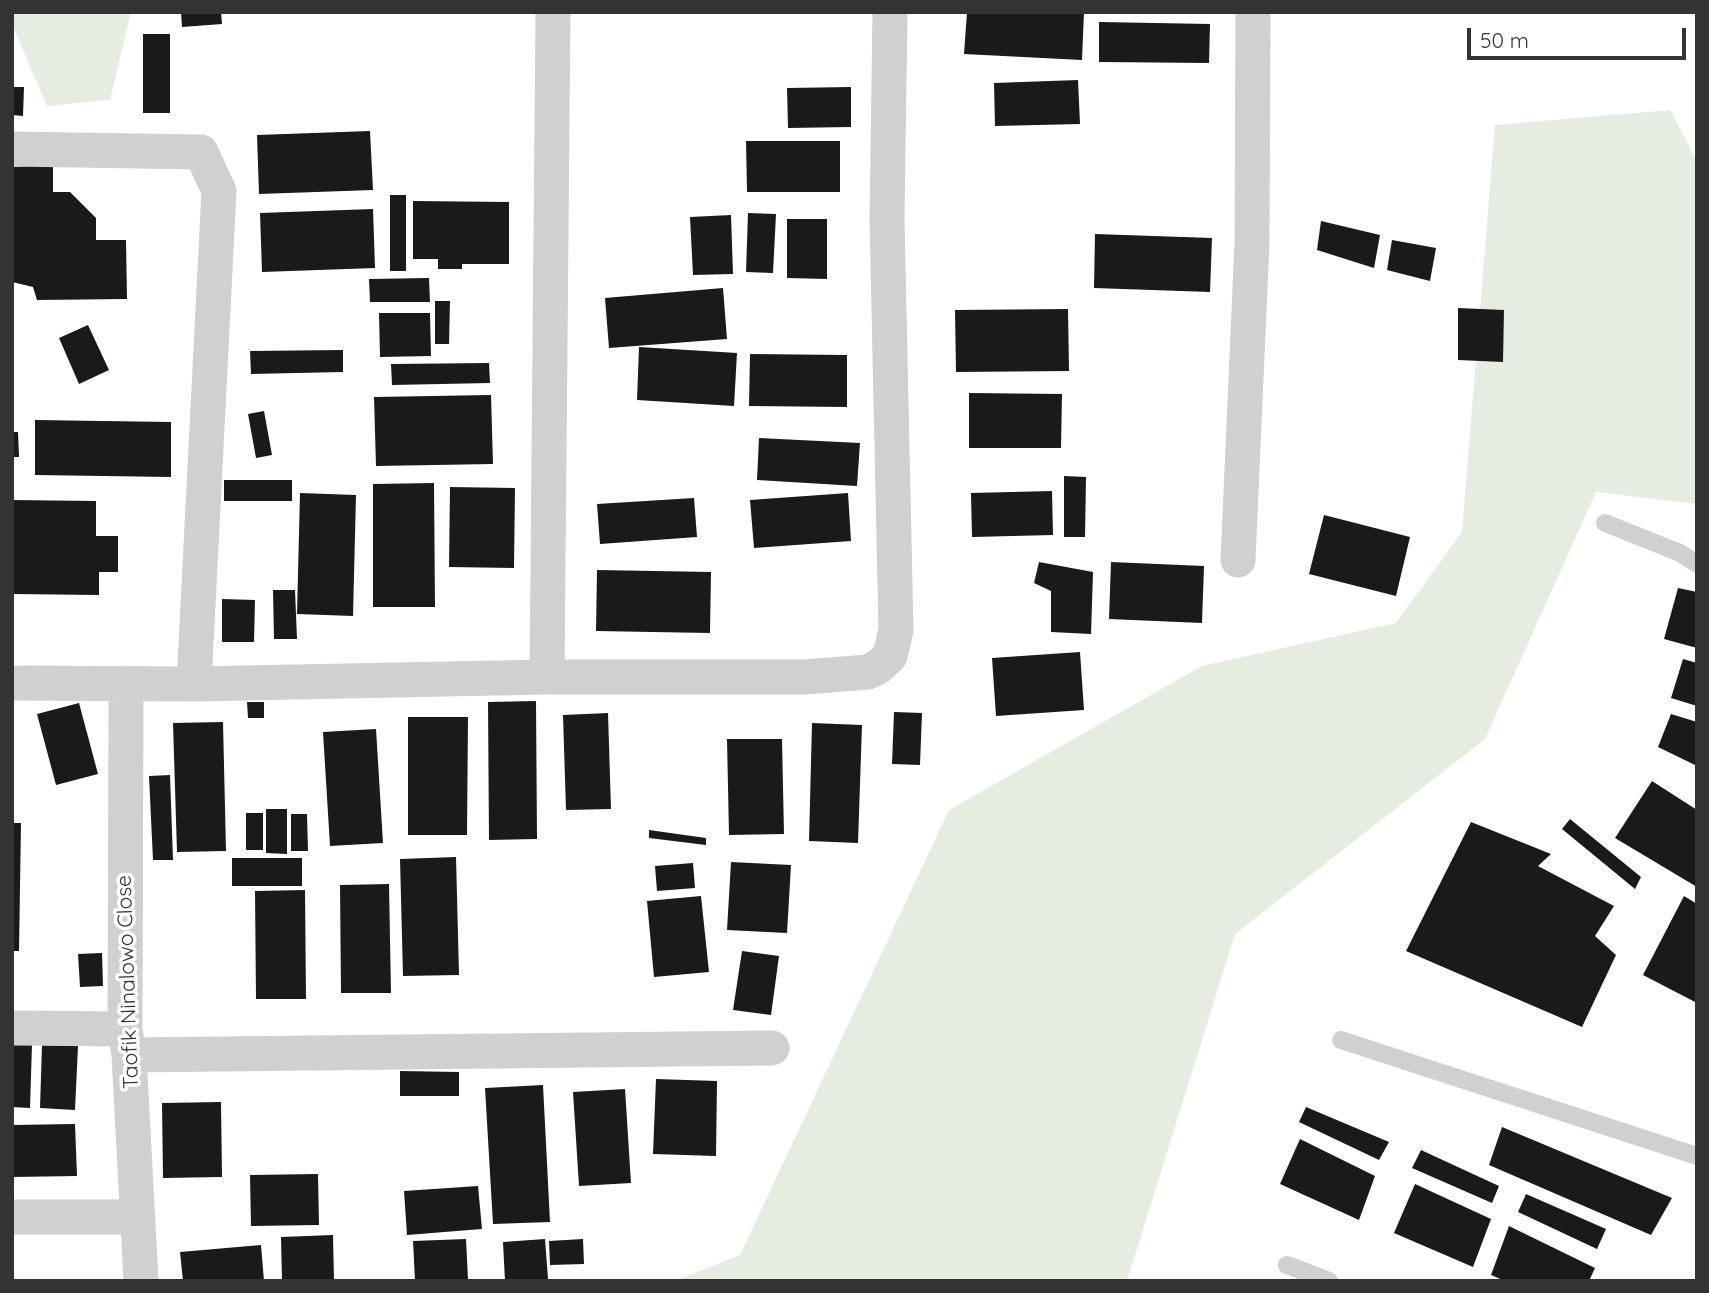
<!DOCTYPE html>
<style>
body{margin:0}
#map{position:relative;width:1709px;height:1293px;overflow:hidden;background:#fff;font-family:Quicksand,sans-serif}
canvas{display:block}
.frame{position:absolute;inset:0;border:14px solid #333;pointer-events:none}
.scale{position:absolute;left:1467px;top:28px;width:219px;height:32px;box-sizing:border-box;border:4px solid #333;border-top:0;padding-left:9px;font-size:21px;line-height:24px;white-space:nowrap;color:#333;-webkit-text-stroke:5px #fff;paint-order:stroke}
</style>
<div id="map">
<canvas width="1709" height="1293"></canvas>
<div class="frame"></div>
<div class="scale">50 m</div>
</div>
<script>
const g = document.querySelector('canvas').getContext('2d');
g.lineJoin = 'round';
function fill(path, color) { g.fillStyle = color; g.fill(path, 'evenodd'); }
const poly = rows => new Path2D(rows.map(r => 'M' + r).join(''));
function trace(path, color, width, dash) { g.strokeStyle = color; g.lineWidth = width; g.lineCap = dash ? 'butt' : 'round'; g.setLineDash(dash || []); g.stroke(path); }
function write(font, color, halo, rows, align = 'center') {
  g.font = font + ' Quicksand,sans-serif'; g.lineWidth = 7; g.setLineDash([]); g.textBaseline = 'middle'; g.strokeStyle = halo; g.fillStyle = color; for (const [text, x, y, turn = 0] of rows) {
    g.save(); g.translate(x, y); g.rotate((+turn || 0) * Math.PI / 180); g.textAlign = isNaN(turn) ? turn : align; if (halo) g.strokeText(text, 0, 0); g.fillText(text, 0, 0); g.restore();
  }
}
fill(poly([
 [12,12,131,12,110,100,47,106,12,24],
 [1670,110,1697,162,1697,504,1596,492,1485,739,1235,934,1127,1281,675,1281,740,1255,949,810,1202,666,1396,623,1462,532,1495,125]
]), '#e6ecdf');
fill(poly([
 [181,12,221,12,222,24,182,27],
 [967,12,1084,12,1082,60,964,54],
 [1099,22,1210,24,1209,63,1099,62],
 [143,34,170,34,170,113,143,113],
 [1078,80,1080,124,995,126,994,83],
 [12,87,24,87,23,116,12,115],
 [851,87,851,127,788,128,787,88],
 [370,131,373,190,259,194,257,135],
 [746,141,840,141,840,192,747,192],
 [53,165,53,192,70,192,96,218,96,240,126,240,127,299,37,300,33,287,12,282,12,167],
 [390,195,406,195,406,271,390,271],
 [413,201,509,202,509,264,462,264,462,269,438,269,438,259,413,259],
 [373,209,375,268,262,272,260,213],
 [748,213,776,214,773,273,746,272],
 [731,215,733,274,693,275,690,217],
 [787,219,827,219,827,279,787,278],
 [1321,221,1380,235,1374,268,1317,250],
 [1095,234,1212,238,1210,292,1094,288],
 [1392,240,1436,248,1430,281,1387,270],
 [429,278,430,302,370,302,369,279],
 [723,288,727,339,609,348,605,298],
 [435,301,450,301,449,344,435,344],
 [1458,308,1504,310,1503,362,1458,360],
 [1068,309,1069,371,956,372,955,310],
 [379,313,430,313,431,356,380,357],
 [88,325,109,370,79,384,59,338],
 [639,347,737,353,734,406,637,400],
 [343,350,343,372,251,374,250,351],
 [750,354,847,355,847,407,749,406],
 [489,363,490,383,392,385,391,364],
 [969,393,1062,394,1061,448,969,448],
 [491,395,493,464,376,466,374,397],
 [264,411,272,455,256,458,248,414],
 [35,420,171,422,171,477,35,475],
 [12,432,18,432,19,457,12,457],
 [759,438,860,443,857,486,757,480],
 [1064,476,1086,477,1085,537,1064,537],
 [224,480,292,480,292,501,224,501],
 [434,483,435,607,373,607,373,484],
 [450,487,515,488,514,568,449,567],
 [1052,491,1053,535,972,537,971,493],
 [300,493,356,495,353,616,297,614],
 [848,493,851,541,754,548,750,500],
 [694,498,697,537,600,544,597,504],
 [12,500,96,501,96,536,118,536,118,572,99,572,99,595,12,594],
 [1324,515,1410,537,1396,596,1309,574],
 [1039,562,1093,572,1091,634,1051,632,1051,591,1034,583],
 [1111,562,1204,566,1202,623,1109,619],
 [597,570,711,572,710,633,596,631],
 [1678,588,1697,592,1697,648,1664,639],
 [273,590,295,590,297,639,274,639],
 [222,599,255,600,254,642,222,642],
 [1080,652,1084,710,996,716,992,658],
 [1683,659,1697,663,1697,706,1671,698],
 [536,701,537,839,489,840,488,702],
 [247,702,264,702,264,718,248,718],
 [79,703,98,774,56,785,37,714],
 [894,712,922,713,920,765,892,764],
 [608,713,611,809,566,810,563,715],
 [1671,714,1697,722,1697,766,1658,747],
 [408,717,468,717,467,835,408,835],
 [223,722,226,851,177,852,173,723],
 [812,723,862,725,858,843,809,841],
 [376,729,383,843,330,846,323,732],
 [727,739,782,739,784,834,729,835],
 [170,775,173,860,153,860,149,776],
 [1652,781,1697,810,1697,887,1615,838],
 [266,809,287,809,287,854,266,853],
 [246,813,263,813,263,850,246,850],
 [291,814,307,814,308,851,291,851],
 [1570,819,1641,877,1635,889,1562,829],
 [1471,822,1551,854,1538,866,1614,906,1595,936,1616,955,1582,1027,1406,951],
 [12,823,21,823,19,951,12,951],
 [649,830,706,838,706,845,649,838],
 [456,857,459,975,403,976,400,859],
 [232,858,302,858,302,886,232,886],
 [731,862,791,865,787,933,727,930],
 [693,863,695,888,657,891,655,866],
 [389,884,391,993,341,993,340,885],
 [305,890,306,999,256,999,255,891],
 [701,896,709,972,654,977,647,901],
 [1684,896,1697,904,1697,1003,1643,975],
 [742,951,779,956,771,1015,733,1010],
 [102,953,103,986,80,987,78,954],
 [12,1043,32,1044,30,1108,12,1107],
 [42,1045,78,1046,75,1110,40,1108],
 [400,1071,459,1072,459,1096,400,1096],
 [656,1079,717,1081,716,1156,653,1154],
 [543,1085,550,1222,493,1224,485,1088],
 [625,1089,631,1183,579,1186,573,1092],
 [221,1102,222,1177,163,1178,162,1103],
 [1306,1107,1389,1142,1379,1160,1299,1122],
 [75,1124,77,1176,12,1177,12,1125],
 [1502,1127,1672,1198,1651,1235,1489,1165],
 [1300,1139,1375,1176,1359,1220,1280,1184],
 [1421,1150,1499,1186,1492,1203,1412,1168],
 [318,1174,319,1225,251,1226,250,1175],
 [1415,1184,1491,1219,1473,1267,1394,1233],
 [478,1186,482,1229,407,1235,404,1191],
 [1526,1194,1606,1229,1597,1249,1518,1212],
 [1509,1226,1595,1268,1589,1281,1505,1281,1491,1275],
 [333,1235,334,1281,282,1281,281,1237],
 [466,1239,468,1280,415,1281,413,1241],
 [545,1239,548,1279,505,1281,503,1242],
 [583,1239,584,1264,550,1265,549,1241],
 [261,1245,264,1281,183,1281,180,1252]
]), '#1a1a1a');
trace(poly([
 [1605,523,1680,553,1697,564],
 [1341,1040,1697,1156],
 [1287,1265,1329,1281]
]), '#d0d0d0', 18);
trace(poly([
 [12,149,201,152,219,191,194,684],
 [1238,560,1252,243,1253,12],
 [547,677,553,12],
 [12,683,194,684,547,677,805,677,868,672,878,667,890,656,896,630,887,219,890,12],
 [126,684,125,1029,129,1055,141,1281],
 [12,1028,125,1029],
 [129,1055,772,1048],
 [12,1217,138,1217]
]), '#d0d0d0', 35);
write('21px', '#333', '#fff', [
 ["Taofik Ninalowo Close",128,982,-92]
]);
</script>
